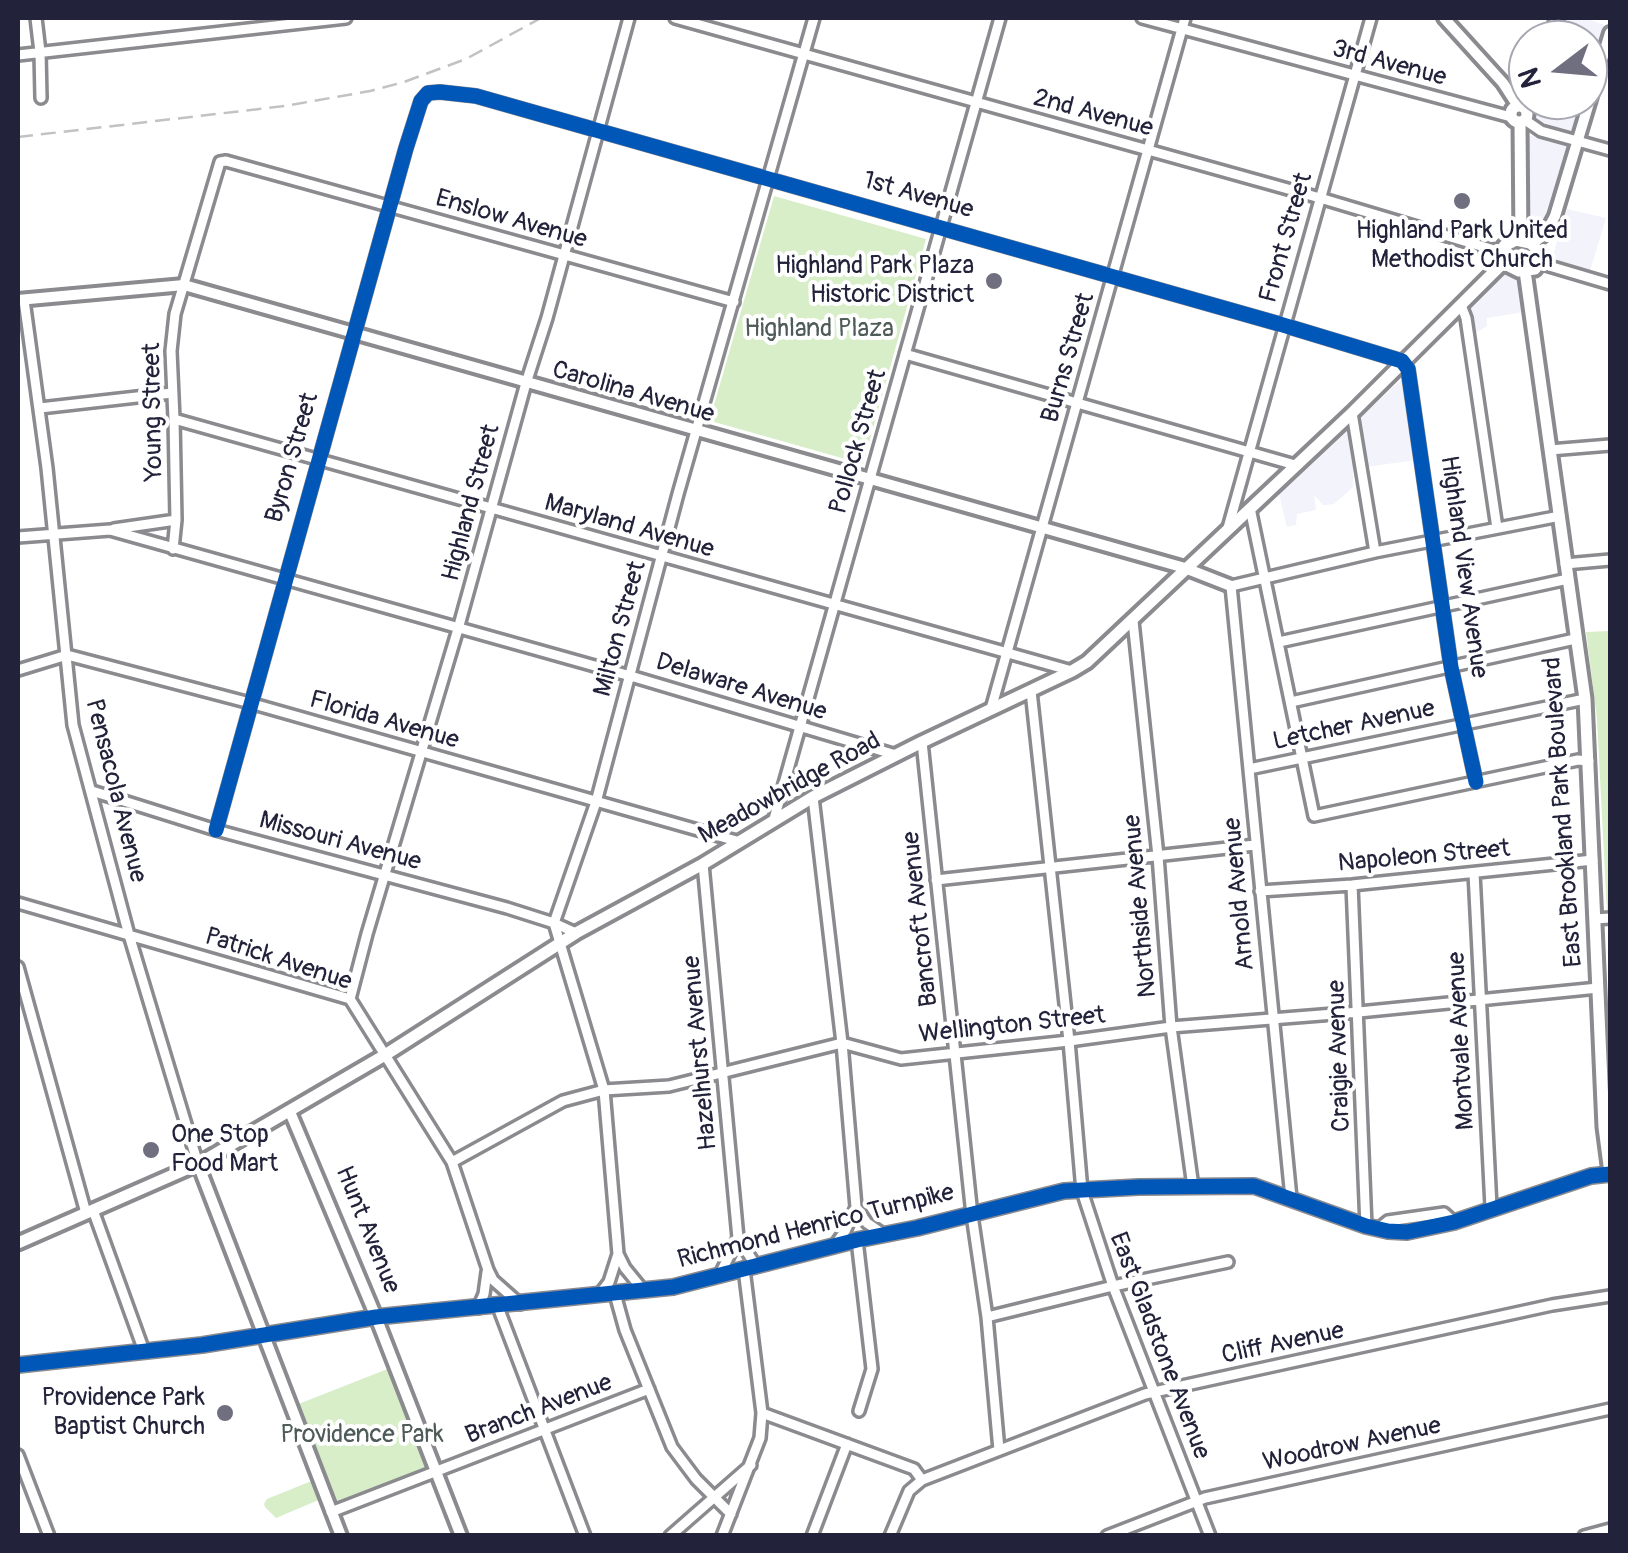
<!DOCTYPE html>
<style>
body{margin:0}
#map{position:relative;width:1628px;height:1553px;overflow:hidden;background:#fff;font-family:Pangolin,sans-serif}
canvas{display:block}
.frame{position:absolute;inset:0;border:20px solid #22223b;pointer-events:none}
.north{position:absolute;left:1508px;top:20px;width:100px;height:100px;box-sizing:border-box;background:#fff;border:2px solid #a7a7b1;border-radius:50%;rotate:254deg;font-size:28px;font-weight:700;line-height:40px;text-align:center;color:#22223b}
.north::after{content:'';display:block;margin:auto;width:35px;height:45px;background:#6f6f80;clip-path:polygon(50% 0,100% 100%,50% 72%,0 100%)}
</style>
<div id="map">
<canvas width="1628" height="1553"></canvas>
<div class="frame"></div>
<div class="north">N</div>
</div>
<script>
const g = document.querySelector('canvas').getContext('2d');
g.lineJoin = 'round';
function fill(path, color) { g.fillStyle = color; g.fill(path, 'evenodd'); }
const poly = rows => new Path2D(rows.map(r => 'M' + r).join(''));
function trace(path, color, width, dash) { g.strokeStyle = color; g.lineWidth = width; g.lineCap = dash ? 'butt' : 'round'; g.setLineDash(dash || []); g.stroke(path); }
function write(font, color, halo, rows, align = 'center') {
  g.font = font + ' Pangolin,sans-serif'; g.lineWidth = 8; g.setLineDash([]); g.textBaseline = 'middle'; g.strokeStyle = halo; g.fillStyle = color; for (const [text, x, y, turn = 0] of rows) {
    g.save(); g.translate(x, y); g.rotate((+turn || 0) * Math.PI / 180); g.textAlign = isNaN(turn) ? turn : align; if (halo) g.strokeText(text, 0, 0); g.fillText(text, 0, 0); g.restore();
  }
}
fill(poly([
 [1562,18,1586,18,1604,25,1588,82,1588,40,1555,40],
 [1539,100,1583,100,1574,133,1534,120],
 [1529,135,1570,147,1550,212,1528,233,1524,195,1527,137],
 [1567,209,1606,218,1590,271,1552,258],
 [1505,271,1517,272,1522,294,1523,312,1487,318,1487,326,1472,335,1468,308],
 [1401,380,1405,381,1416,460,1366,467,1359,419],
 [1345,428,1350,432,1353,454,1353,487,1334,504,1323,505,1314,495,1316,510,1297,514,1296,525,1287,527,1279,494,1307,468,1307,464]
]), '#f2f3fb');
fill(poly([
 [774,196,926,239,863,464,711,421,710,419],
 [1610,631,1610,913,1607,913,1597,719,1586,632],
 [390,1368,427,1469,333,1503,296,1405],
 [314,1480,321,1499,276,1518,265,1507,264,1504,267,1499]
]), '#d7eec9');
const minor = poly([
 [36,18,40,52,41,98],
 [675,18,1320,198,1501,252],
 [1142,18,1511,117],
 [18,55,346,18],
 [1525,120,1541,131,1610,150],
 [1539,263,1610,284],
 [24,300,47,468,73,725,129,935,198,1164],
 [1461,305,1466,318,1497,528],
 [905,354,1295,465],
 [40,408,172,393],
 [1352,413,1375,552],
 [174,419,1072,671],
 [1550,450,1610,445],
 [1250,508,1314,816,1578,760,1589,761],
 [1228,528,1371,18],
 [114,529,176,520],
 [18,537,110,530,634,677,896,755],
 [173,549,176,520,174,419,171,351,175,314,220,162,226,161,734,302],
 [1565,564,1610,560],
 [1133,621,1158,856,1171,1027,1193,1187],
 [1279,642,1568,579],
 [18,670,67,655,250,703,740,842],
 [1031,691,1069,1041,1082,1191,1113,1286,1210,1536],
 [1291,702,1575,639],
 [991,709,1185,18],
 [922,742,972,1215,987,1317,999,1450],
 [1249,769,1585,699],
 [92,791,216,830,507,908,554,923,576,933],
 [813,797,842,1043,856,1207,845,1231,835,1245],
 [774,819,1000,18],
 [216,830,406,148,421,101,428,93,440,92,476,96,1283,325,1402,361,1408,369,1451,667,1476,782],
 [703,864,738,1238,756,1266],
 [1474,873,1491,1207],
 [936,880,1255,845],
 [1352,885,1366,1226],
 [1260,891,1352,885,1593,860],
 [18,903,350,999,452,1162,488,1270,493,1280,520,1304],
 [1595,919,1610,918],
 [18,967,86,1213],
 [350,999,367,934,458,629,526,383,547,318,629,18],
 [452,1162,563,1101,604,1090,669,1086,842,1043,901,1059,1069,1041,1171,1027,1359,1012,1598,988],
 [1291,1198,1231,586,1375,552,1560,516],
 [856,1207,867,1223,883,1234],
 [93,1210,144,1351],
 [1378,1229,1388,1221,1444,1213,1454,1222],
 [857,1240,872,1369,859,1411],
 [618,1254,625,1268,643,1290],
 [719,1276,738,1238],
 [615,1294,625,1330,672,1447,696,1479,731,1514],
 [599,1295,609,1282,618,1254,604,1090,554,923,596,802,678,494,814,18],
 [498,1307,585,1536],
 [478,1308,484,1294,487,1272],
 [987,1317,1113,1286,1228,1262],
 [762,1413,914,1469,922,1480],
 [18,1455,49,1536],
 [331,1512,649,1389],
 [670,1536,751,1465],
 [722,1536,760,1438,762,1413,744,1269],
 [812,1536,847,1444],
 [890,1536,909,1491,922,1480,1145,1394,1552,1305,1610,1296],
 [1107,1536,1205,1498,1610,1409],
 [1584,1536,1610,1529]
]);
const tertiary = poly([
 [1444,18,1503,83,1518,106],
 [1532,244,1546,233,1555,216,1610,33],
 [18,300,184,285,1185,568,1231,586],
 [290,1112,376,1317,461,1536],
 [198,1164,341,1536],
 [18,1365,202,1345,376,1317,673,1287,857,1240,917,1228,1064,1191,1139,1187,1254,1186,1366,1226,1388,1231,1407,1232,1454,1222,1591,1176,1610,1174]
]);
const secondary = poly([
 [1551,40,1557,18],
 '1511 114a8 8 0 1 1 16 0a8 8 0 1 1-16 0Z',
 [1520,122,1521,241],
 [1516,240,1530,243,1539,251,1539,263,1535,269,1519,271,1503,263,1501,251,1504,246,1516,240],
 [1525,271,1585,699,1604,1127,1610,1173],
 [18,1243,198,1164,385,1055,576,933,703,864,813,797,922,742,1072,671,1087,662,1352,413,1503,263]
]);
trace(minor, '#8a8a8f', 16);
trace(tertiary, '#8a8a8f', 18);
trace(secondary, '#8a8a8f', 19);
trace(minor, '#fff', 9);
trace(tertiary, '#fff', 10);
trace(secondary, '#fff', 11);
trace(poly([
 [18,137,285,106,370,91,404,82,466,59,541,18]
]), '#c2c2c4', 2.5, [15, 8]);
trace(poly([
 [216,830,406,148,421,101,428,93,440,92,476,96,1283,325,1402,361,1408,369,1451,667,1476,782],
 [18,1365,202,1345,376,1317,673,1287,857,1240,917,1228,1064,1191,1139,1187,1254,1186,1366,1226,1388,1231,1407,1232,1454,1222,1591,1176,1610,1174]
]), '#0057b8', 15);
for (const [x, y, r, color] of [
 [1462,201,10,"#6f6f80"],
 [994,281,10,"#6f6f80"],
 [151,1150,10,"#6f6f80"],
 [225,1413,10,"#6f6f80"]
]) { const dot = new Path2D(); dot.arc(x, y, r, 0, 2 * Math.PI); g.fillStyle = color; g.fill(dot); trace(dot, '#fff', 4); }
write('25px', '#22223b', '#fff', [
 ["3rd Avenue",1389,64,15],
 ["2nd Avenue",1093,114,15],
 ["1st Avenue",918,196,16],
 ["Enslow Avenue",511,220,16],
 ["Front Street",1287,238,-74],
 ["Burns Street",1069,358,-74],
 ["Carolina Avenue",633,393,16],
 ["Young Street",154,412,-91],
 ["Pollock Street",859,442,-74],
 ["Byron Street",293,458,-74],
 ["Highland Street",472,503,-75],
 ["Maryland Avenue",629,527,16],
 ["Highland View Avenue",1463,567,82],
 ["Milton Street",621,629,-75],
 ["Delaware Avenue",741,688,17],
 ["Florida Avenue",384,721,16],
 ["Letcher Avenue",1354,726,-12],
 ["Meadowbridge Road",790,789,-29],
 ["Pensacola Avenue",115,791,76],
 ["East Brookland Park Boulevard",1564,812,-94],
 ["Missouri Avenue",340,842,15],
 ["Napoleon Street",1424,857,-5],
 ["Arnold Avenue",1240,894,-95],
 ["Northside Avenue",1141,906,-95],
 ["Bancroft Avenue",921,919,-96],
 ["Patrick Avenue",278,960,18],
 ["Wellington Street",1012,1026,-6],
 ["Montvale Avenue",1462,1041,-93],
 ["Hazelhurst Avenue",701,1053,-95],
 ["Craigie Avenue",1340,1056,-92],
 ["Richmond Henrico Turnpike",816,1227,-14],
 ["Hunt Avenue",367,1230,68],
 ["Cliff Avenue",1283,1344,-12],
 ["East Gladstone Avenue",1159,1346,69],
 ["Branch Avenue",539,1410,-21],
 ["Woodrow Avenue",1352,1445,-12]
]);
write('25px', '#22223b', '#fff', [
 ["Highland Park United",1462,232,"center"],
 ["Methodist Church",1462,261,"center"],
 ["Highland Park Plaza",974,267],
 ["Historic District",974,296],
 ["One Stop",171,1136,"left"],
 ["Food Mart",171,1165,"left"],
 ["Providence Park",205,1399],
 ["Baptist Church",205,1428]
], 'right');
write('25px', '#4e5b58', '#fff', [
 ["Highland Plaza",819,330],
 ["Providence Park",362,1436]
]);
</script>
